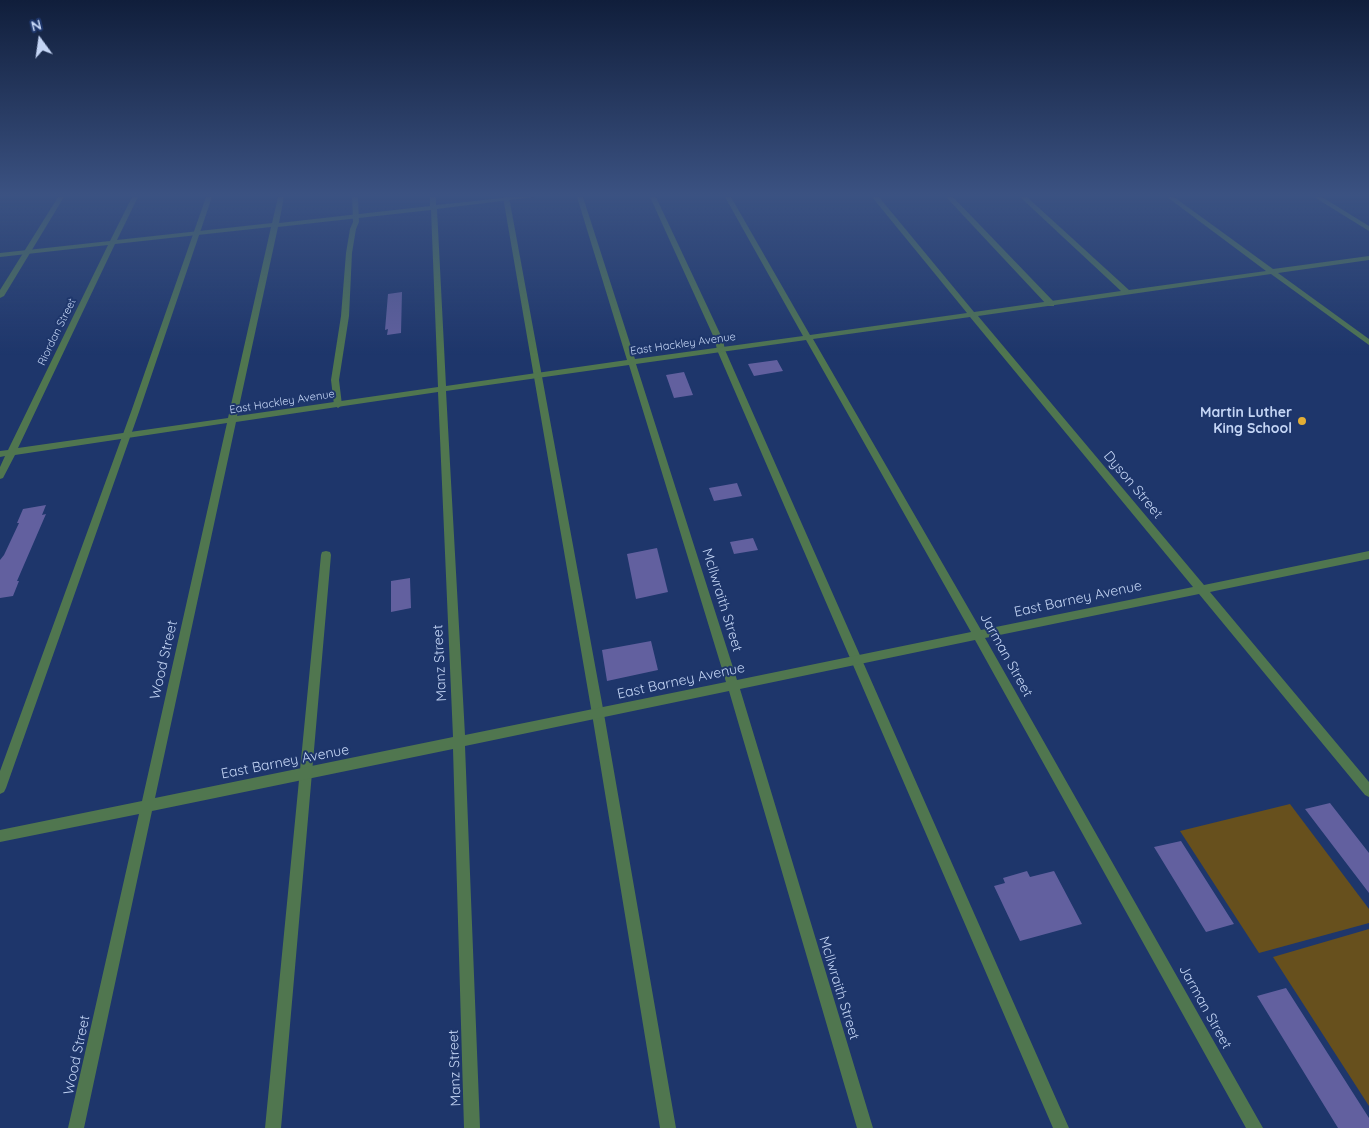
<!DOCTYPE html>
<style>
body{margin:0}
#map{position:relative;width:1369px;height:1128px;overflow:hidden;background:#1e366b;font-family:Quicksand,sans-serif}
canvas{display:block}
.north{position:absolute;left:15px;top:15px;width:50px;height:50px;-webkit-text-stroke:4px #1e366b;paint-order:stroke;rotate:346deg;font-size:14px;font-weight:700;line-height:20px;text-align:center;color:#c4d5f5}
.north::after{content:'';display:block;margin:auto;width:18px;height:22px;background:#c4d5f5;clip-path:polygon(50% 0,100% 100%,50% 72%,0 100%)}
</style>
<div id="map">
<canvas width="1369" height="1128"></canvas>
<div class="north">N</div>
</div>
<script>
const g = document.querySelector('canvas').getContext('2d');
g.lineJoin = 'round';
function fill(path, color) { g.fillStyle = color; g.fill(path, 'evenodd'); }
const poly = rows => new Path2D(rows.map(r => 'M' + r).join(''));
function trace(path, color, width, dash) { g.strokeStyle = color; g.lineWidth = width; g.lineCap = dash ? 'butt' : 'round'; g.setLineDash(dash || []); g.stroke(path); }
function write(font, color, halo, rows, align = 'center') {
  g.font = font + ' Quicksand,sans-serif'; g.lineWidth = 4; g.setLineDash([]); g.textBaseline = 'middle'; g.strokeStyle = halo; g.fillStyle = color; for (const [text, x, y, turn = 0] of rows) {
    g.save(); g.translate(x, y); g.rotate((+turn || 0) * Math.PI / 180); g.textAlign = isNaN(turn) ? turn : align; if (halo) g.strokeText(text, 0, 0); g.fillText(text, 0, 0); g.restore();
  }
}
fill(poly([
 [1290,804,1369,909,1369,923,1259,953,1180,831],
 [1369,929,1369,1106,1273,957]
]), '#67501d');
fill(poly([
 [402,292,401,333,387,335,388,329,385,330,388,294],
 [777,360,783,371,754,376,748,364],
 [684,372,693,395,674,398,666,375],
 [737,483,742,496,714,501,709,488],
 [46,505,42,515,46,514,17,581,19,581,13,596,0,598,0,560,4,555,19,523,17,523,23,509],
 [753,538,758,550,734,554,730,542],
 [657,548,668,592,636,599,627,554],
 [410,578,411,608,391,612,391,581],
 [651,641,658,670,607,681,602,650],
 [1330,803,1369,853,1369,893,1305,809],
 [1181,841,1234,924,1206,932,1154,847],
 [1027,871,1030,877,1054,871,1082,924,1020,941,994,886,1005,883,1003,878],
 [1286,988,1369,1118,1369,1128,1338,1128,1257,996]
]), '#62609f');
fill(poly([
 [58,197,64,197,4,296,0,298,0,290,58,197],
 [206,197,212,197,139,412,6,788,4,792,0,794,0,771,131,412,206,197],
 [352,197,358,197,359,222,356,229,352,253,349,316,339,380,342,405,338,408,334,405,331,380,341,316,346,253,350,229,353,222,352,197],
 [503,197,509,197,604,714,676,1128,660,1128,592,714,503,197],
 [650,197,656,197,723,340,725,350,1069,1128,1053,1128,717,350,715,340,650,197],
 [946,197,953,197,1054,302,1054,306,1048,306,946,197],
 [326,551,330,552,331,555,281,1128,265,1128,321,555,322,552,326,551]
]), '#50764f');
fill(poly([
 [132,197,138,197,117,240,272,223,278,197,284,197,279,223,430,206,430,197,436,197,436,205,511,197,534,197,437,209,446,386,627,360,577,197,583,197,635,359,803,336,725,197,731,197,810,335,967,313,872,197,879,197,974,312,1121,291,1020,197,1027,197,1129,290,1266,271,1167,197,1174,197,1273,269,1369,256,1369,260,1278,273,1369,339,1369,345,1271,274,978,316,1204,585,1369,551,1369,559,1210,592,1369,782,1369,797,1365,795,1199,594,985,638,1263,1128,1246,1128,975,640,740,689,873,1128,857,1128,729,691,465,746,480,1128,464,1128,453,749,152,811,84,1128,68,1128,139,814,0,842,0,830,142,801,227,423,15,455,3,478,0,479,0,467,5,456,0,457,0,451,8,450,108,245,0,257,0,253,110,241,132,197],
 [431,210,438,387,237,416,278,227,431,210],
 [271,227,228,418,18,448,115,244,271,227],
 [970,317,1193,587,981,630,813,339,970,317],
 [806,340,971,632,737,680,636,364,806,340],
 [629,365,726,682,465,735,446,391,629,365],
 [438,392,453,737,155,798,236,422,438,392],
 [1314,197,1322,197,1369,226,1369,231,1314,197]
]), '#50764f');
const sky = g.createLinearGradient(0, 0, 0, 355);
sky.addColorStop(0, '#101e3b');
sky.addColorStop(0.55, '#3b5282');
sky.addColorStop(1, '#3b528200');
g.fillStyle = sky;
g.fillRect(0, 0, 1369, 355);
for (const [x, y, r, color] of [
 [1302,421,5,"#e3ae35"]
]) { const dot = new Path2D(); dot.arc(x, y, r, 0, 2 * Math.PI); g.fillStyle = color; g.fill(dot); trace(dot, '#1e366b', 2); }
write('11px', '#c4d5f5', '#1e366b', [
 ["Riordan Street",57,332,-64],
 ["East Hackley Avenue",683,344,-8],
 ["East Hackley Avenue",282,402,-9]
]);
write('bold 14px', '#c4d5f5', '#1e366b', [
 ["Martin Luther",1292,413],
 ["King School",1292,429]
], 'right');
write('14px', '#c4d5f5', '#1e366b', [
 ["Dyson Street",1133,485,50],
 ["East Barney Avenue",1078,599,-12],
 ["McIlwraith Street",722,600,73],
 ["Jarman Street",1006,655,61],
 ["Wood Street",164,660,-77],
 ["Manz Street",440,663,-93],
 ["East Barney Avenue",681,681,-12],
 ["East Barney Avenue",285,762,-11],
 ["McIlwraith Street",839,988,73],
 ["Jarman Street",1205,1007,61],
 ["Wood Street",77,1055,-78],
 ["Manz Street",455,1068,-92]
]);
</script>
